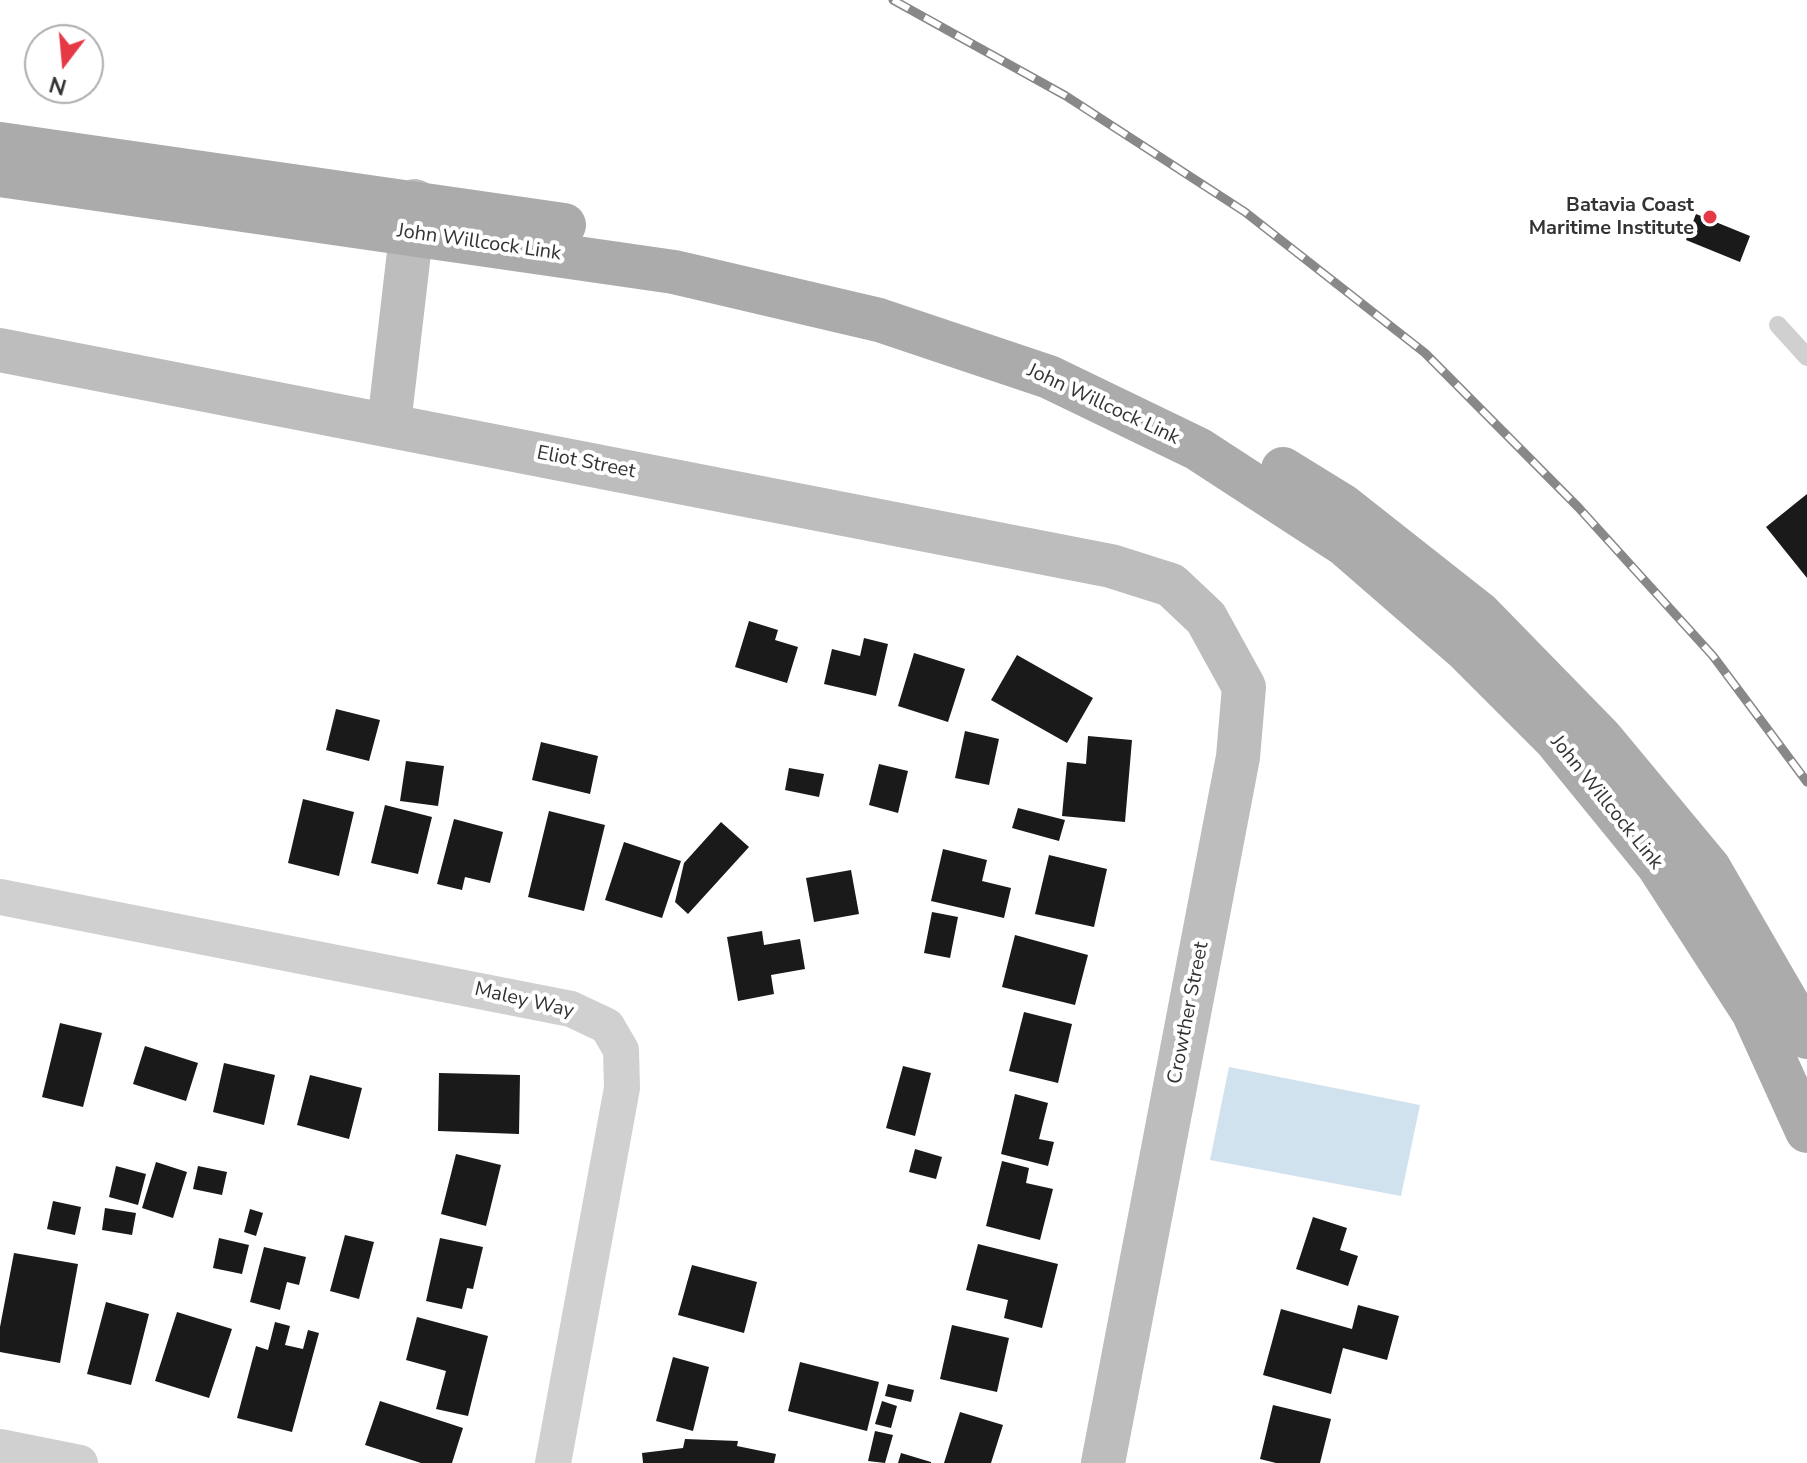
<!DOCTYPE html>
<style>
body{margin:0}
#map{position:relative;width:1807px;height:1463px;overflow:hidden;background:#fff;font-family:"Nunito Sans",sans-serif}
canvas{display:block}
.north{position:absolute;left:24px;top:24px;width:80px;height:80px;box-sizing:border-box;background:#fff;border:2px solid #adadad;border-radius:50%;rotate:196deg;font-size:22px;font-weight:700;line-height:32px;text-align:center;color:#333}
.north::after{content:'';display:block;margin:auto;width:28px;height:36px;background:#e63946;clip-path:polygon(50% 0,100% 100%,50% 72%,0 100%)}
</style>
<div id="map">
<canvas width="1807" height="1463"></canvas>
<div class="north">N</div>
</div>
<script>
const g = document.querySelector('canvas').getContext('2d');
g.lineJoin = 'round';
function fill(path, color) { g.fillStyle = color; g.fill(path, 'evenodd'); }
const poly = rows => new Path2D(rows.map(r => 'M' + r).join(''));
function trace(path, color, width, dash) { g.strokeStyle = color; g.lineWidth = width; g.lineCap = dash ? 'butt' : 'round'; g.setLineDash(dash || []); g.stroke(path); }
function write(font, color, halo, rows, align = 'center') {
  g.font = font + ' "Nunito Sans",sans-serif'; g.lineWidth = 8; g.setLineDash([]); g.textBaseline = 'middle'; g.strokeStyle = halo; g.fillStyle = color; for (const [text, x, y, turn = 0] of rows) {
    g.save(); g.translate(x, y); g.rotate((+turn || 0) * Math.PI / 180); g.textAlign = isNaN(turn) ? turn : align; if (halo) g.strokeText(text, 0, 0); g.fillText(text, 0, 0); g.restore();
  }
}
fill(poly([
 [1229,1067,1420,1105,1401,1196,1210,1160]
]), '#cfe2ee');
fill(poly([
 [1696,214,1750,236,1740,262,1686,240],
 [1807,494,1807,578,1766,527],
 [749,621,778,630,775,640,798,647,787,683,735,667],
 [864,638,888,644,876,696,824,684,832,649,860,656],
 [914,653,965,669,948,722,898,706],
 [1017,655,1093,698,1067,743,991,700],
 [336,709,380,720,369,761,326,750],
 [965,731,999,739,989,785,955,778],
 [1088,736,1132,740,1125,822,1062,816,1067,762,1086,764],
 [541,742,598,756,590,794,532,780],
 [406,761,444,766,438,806,400,801],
 [879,764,908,771,898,813,869,805],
 [789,768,824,774,819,797,785,790],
 [303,799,354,812,339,876,288,863],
 [385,805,432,817,418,874,371,863],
 [1018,808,1065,820,1059,841,1012,828],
 [549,811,605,825,584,911,528,897],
 [454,819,503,832,490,883,465,877,462,890,437,884],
 [721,822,749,847,688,914,675,902,684,863],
 [624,842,681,861,662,918,605,900],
 [943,849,987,860,982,881,1011,888,1004,918,931,901],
 [1049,855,1107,869,1094,927,1035,914],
 [851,870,859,914,814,922,806,878],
 [932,912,958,917,950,958,924,953],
 [762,931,764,945,800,939,805,969,771,975,774,994,738,1001,727,937],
 [1015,935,1088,955,1075,1005,1002,987],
 [1024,1012,1072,1024,1058,1083,1009,1071],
 [60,1023,102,1033,83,1107,42,1097],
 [145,1046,198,1063,186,1101,133,1084],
 [224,1063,275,1075,264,1125,213,1112],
 [903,1066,931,1073,915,1136,886,1128],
 [439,1073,520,1075,519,1134,438,1131],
 [310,1075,362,1088,349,1139,297,1125],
 [1015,1094,1048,1103,1039,1139,1054,1142,1048,1166,1001,1154],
 [915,1149,942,1157,936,1179,909,1172],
 [456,1154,501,1165,486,1226,441,1214],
 [1002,1161,1029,1168,1026,1183,1053,1189,1040,1240,986,1226],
 [156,1162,187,1172,173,1218,142,1208],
 [116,1166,146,1174,138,1205,109,1197],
 [198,1166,227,1172,222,1195,193,1189],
 [53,1201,81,1207,75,1235,47,1229],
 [105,1208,136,1213,132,1235,102,1230],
 [250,1209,263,1213,256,1236,244,1232],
 [1313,1217,1347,1228,1340,1250,1358,1256,1348,1286,1296,1269],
 [345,1235,374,1242,359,1299,330,1291],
 [219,1238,249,1245,242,1274,213,1268],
 [440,1238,483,1247,473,1289,467,1288,462,1309,426,1301],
 [978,1244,1058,1264,1042,1328,1004,1318,1008,1300,966,1290],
 [264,1247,306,1257,299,1285,287,1282,280,1310,250,1302],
 [14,1253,78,1264,60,1363,0,1352,0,1327],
 [692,1265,757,1282,744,1333,678,1315],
 [106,1302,149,1314,131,1385,87,1374],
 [1358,1305,1399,1316,1387,1360,1343,1348,1331,1394,1263,1375,1281,1309,1352,1329],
 [177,1312,232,1329,209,1398,155,1381],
 [417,1317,488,1336,468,1416,436,1409,446,1371,406,1360],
 [275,1322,290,1326,285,1345,303,1349,308,1330,319,1333,292,1432,237,1418,256,1346,268,1350],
 [952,1325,1009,1338,997,1392,940,1379],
 [673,1357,709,1367,693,1431,656,1421],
 [800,1362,879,1382,867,1431,788,1411],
 [888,1384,914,1390,911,1402,885,1396],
 [380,1401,463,1428,452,1463,421,1463,365,1445],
 [882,1401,897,1406,891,1428,875,1424],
 [1273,1405,1331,1419,1320,1463,1276,1463,1260,1459],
 [960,1412,1003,1425,991,1463,944,1463],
 [875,1431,893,1435,885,1463,868,1461],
 [685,1439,738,1441,737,1446,776,1454,774,1463,643,1463,642,1453,683,1448],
 [901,1453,931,1462,931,1463,898,1463]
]), '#1a1a1a');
trace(poly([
 [1778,325,1807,357]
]), '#d0d0d0', 18);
trace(poly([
 [0,897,571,1009,607,1026,621,1050,622,1088,553,1463],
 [0,1447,80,1463]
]), '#d0d0d0', 36);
trace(poly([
 [0,350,1111,566,1171,585,1206,618,1244,687,1238,757,1103,1463],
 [389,424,415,201]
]), '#bdbdbd', 44);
trace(poly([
 [0,144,564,225],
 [0,175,674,272,879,320,1049,377,1198,449,1344,544,1466,650,1556,740,1658,865,1753,1012,1807,1131],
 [1283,469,1343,506,1480,614,1601,738,1709,868,1807,1037]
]), '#ababab', 44);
const rail = poly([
 [893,0,1066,96,1245,212,1425,353,1578,507,1713,656,1807,782]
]);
trace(rail, '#888', 9);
trace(rail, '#fff', 6, [18]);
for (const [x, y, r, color] of [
 [1710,217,8,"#e63946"]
]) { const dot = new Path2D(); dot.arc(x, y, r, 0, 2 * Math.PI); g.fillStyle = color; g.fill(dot); trace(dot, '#fff', 3); }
write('bold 20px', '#333', '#fff', [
 ["Batavia Coast",1694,206],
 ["Maritime Institute",1694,229]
], 'right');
write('20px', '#333', '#fff', [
 ["John Willcock Link",479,243,8],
 ["John Willcock Link",1103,405,25],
 ["Eliot Street",586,463,11],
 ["John Willcock Link",1606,803,51],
 ["Maley Way",524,1001,13],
 ["Crowther Street",1189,1013,-79]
]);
</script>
